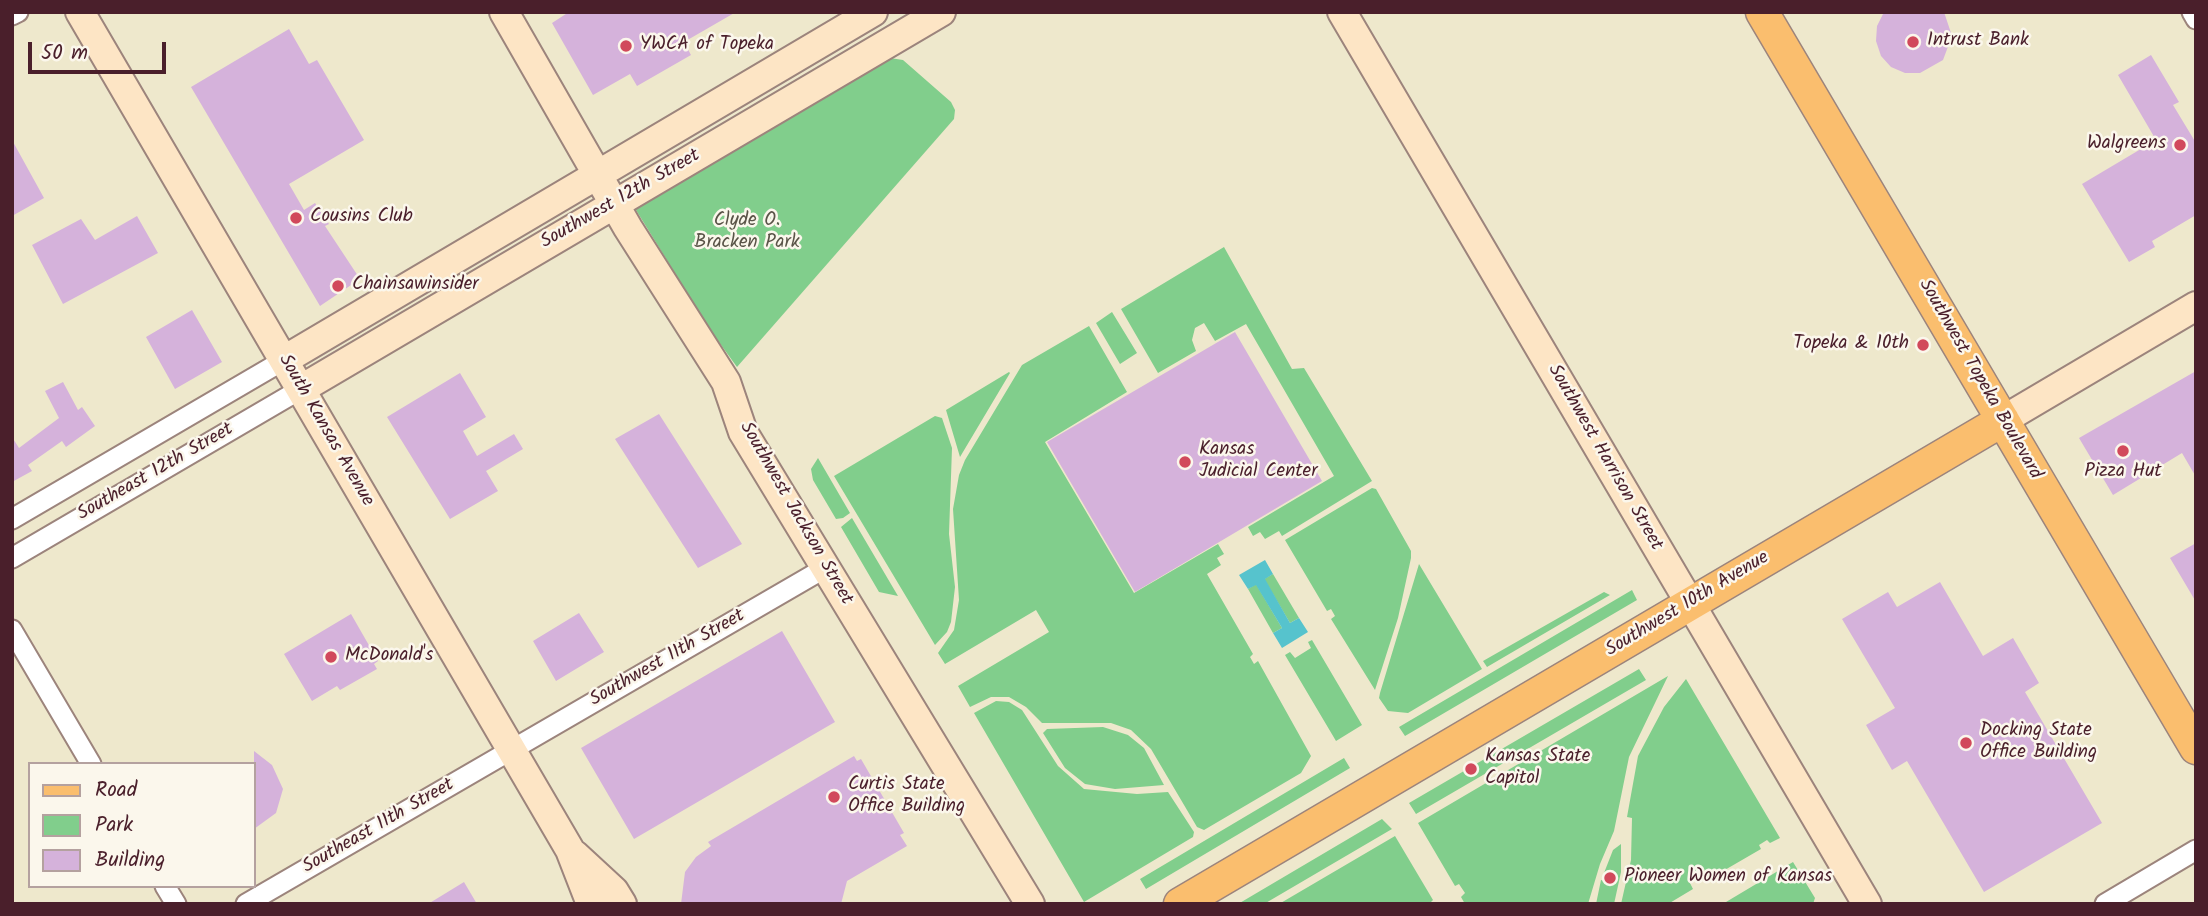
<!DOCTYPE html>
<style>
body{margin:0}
#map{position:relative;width:2208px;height:916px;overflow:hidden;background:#eee8cc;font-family:Kalam,sans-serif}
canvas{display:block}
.frame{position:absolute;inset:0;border:14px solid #4a1f2b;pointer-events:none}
.legend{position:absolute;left:28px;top:762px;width:228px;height:126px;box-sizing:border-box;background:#fbf7ec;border:2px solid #b4a19f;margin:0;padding:9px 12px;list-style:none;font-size:21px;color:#4a1f2b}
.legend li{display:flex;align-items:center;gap:14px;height:35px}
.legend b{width:35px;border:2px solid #b4a19f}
.scale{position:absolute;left:28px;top:42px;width:138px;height:32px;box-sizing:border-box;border:4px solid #4a1f2b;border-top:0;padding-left:9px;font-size:21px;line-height:24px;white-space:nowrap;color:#4a1f2b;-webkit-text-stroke:5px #fbf7ec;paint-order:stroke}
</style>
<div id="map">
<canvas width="2208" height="916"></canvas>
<div class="frame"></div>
<ul class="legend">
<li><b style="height:9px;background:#fabe6e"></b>Road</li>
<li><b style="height:19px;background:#81ce8c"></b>Park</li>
<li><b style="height:19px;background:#d5b2db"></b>Building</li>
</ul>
<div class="scale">50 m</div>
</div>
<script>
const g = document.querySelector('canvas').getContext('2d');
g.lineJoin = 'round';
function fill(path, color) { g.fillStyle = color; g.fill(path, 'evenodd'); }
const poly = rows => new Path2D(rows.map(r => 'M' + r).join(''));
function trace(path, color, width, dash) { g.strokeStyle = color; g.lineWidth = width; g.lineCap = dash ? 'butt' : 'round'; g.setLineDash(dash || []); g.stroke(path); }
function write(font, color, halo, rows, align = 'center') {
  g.font = font + ' Kalam,sans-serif'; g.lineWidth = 5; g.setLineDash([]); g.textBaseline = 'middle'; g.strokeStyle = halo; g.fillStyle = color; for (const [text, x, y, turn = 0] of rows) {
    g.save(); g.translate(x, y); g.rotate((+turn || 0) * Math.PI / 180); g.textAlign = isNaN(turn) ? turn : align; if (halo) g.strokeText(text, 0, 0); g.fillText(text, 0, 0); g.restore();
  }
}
fill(poly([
 [890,58,903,60,951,102,955,110,954,119,737,367,708,327,636,210,636,205],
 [1224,247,1292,369,1304,368,1372,481,1282,536,1279,531,1265,539,1260,532,1253,536,1248,527,1334,476,1246,324,1215,341,1204,323,1195,328,1192,340,1196,351,1158,373,1121,309],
 [1112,312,1137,353,1120,364,1096,323],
 [1089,326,1127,392,1045,442,1134,593,1218,544,1224,554,1217,558,1221,565,1207,574,1253,654,1250,657,1254,664,1258,661,1311,756,1301,773,1204,830,1197,827,1151,749,1131,730,1111,723,1042,723,1026,707,1009,697,991,697,970,707,958,686,1049,632,1036,610,945,664,938,653,954,630,959,600,953,509,959,475,965,460,1022,365],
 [1009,372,1010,373,960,457,946,410],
 [935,416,942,418,952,448,949,534,955,587,951,622,947,632,935,645,834,476],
 [818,458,850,513,843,518,836,519,813,480,811,469],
 [1372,488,1376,489,1411,551,1411,558,1398,618,1375,690,1331,619,1335,616,1331,609,1327,611,1285,540],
 [852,518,898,596,879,592,841,527],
 [1419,564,1482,669,1408,713,1388,711,1379,698,1380,693],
 [1273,574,1299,618,1290,623,1264,579],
 [1256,584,1282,628,1273,633,1248,589],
 [1632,590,1637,600,1405,736,1399,727],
 [1604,592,1610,595,1487,667,1483,661],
 [1312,640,1362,725,1336,741,1285,655,1290,652,1295,658,1311,648,1308,642],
 [1639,669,1646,680,1416,814,1409,803],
 [1668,676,1629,757,1614,831,1600,864,1588,904,1465,904,1461,897,1465,893,1459,884,1455,886,1418,823],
 [1686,679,1780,838,1770,843,1767,840,1759,845,1761,849,1711,878,1707,873,1690,883,1693,889,1668,904,1621,904,1631,860,1632,818,1627,817,1638,756,1664,707],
 [996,701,1009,702,1022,710,1058,766,1084,789,1137,794,1168,792,1194,832,1193,837,1084,902,974,713],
 [1103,727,1128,735,1144,748,1164,785,1115,789,1085,784,1065,768,1043,733,1047,729],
 [1344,758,1350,768,1146,889,1140,879],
 [1382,819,1392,829,1264,904,1238,904],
 [1395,836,1433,900,1429,904,1279,904],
 [1621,844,1621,872,1614,904,1596,904,1601,880,1613,883,1614,876,1604,873,1613,850],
 [1793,862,1815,898,1813,904,1726,902]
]), '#81ce8c');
fill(poly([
 [1265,560,1273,574,1265,579,1290,623,1299,618,1308,632,1282,648,1273,633,1282,628,1256,585,1248,589,1239,575]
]), '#56c3cd');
fill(poly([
 [569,12,736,12,684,42,691,55,637,86,630,74,593,95,552,23],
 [1884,12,1944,12,1952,36,1943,60,1920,73,1905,73,1891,67,1881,56,1876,41,1877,26],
 [289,29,309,64,317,60,364,140,289,184,304,210,315,203,329,224,325,226,360,279,320,306,191,87],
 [2151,55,2179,102,2173,105,2196,143,2196,215,2152,241,2155,247,2129,262,2082,184,2156,140,2118,75],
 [12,140,44,198,12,216],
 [137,216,158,253,63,304,32,245,81,219,95,240],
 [192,310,222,362,175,389,146,337],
 [1235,332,1322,481,1135,592,1047,442],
 [2196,371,2196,477,2182,453,2113,495,2079,438],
 [460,373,486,417,463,431,477,456,514,434,523,449,486,471,498,491,450,519,387,417],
 [63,382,78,410,82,407,95,426,66,447,62,441,28,465,32,471,12,482,12,437,19,448,59,418,45,391],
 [659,414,742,544,698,568,615,439],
 [2196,543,2196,602,2170,558],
 [1940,582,1983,656,2013,638,2039,683,2025,692,2102,823,1984,892,1907,761,1892,770,1866,725,1895,708,1842,619,1888,592,1897,607],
 [579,613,604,652,556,681,533,641],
 [351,614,378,661,374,664,377,669,340,690,337,686,312,701,284,654],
 [782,631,835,722,634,839,581,748],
 [254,751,272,765,283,789,276,813,254,829],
 [854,756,857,761,861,759,904,833,900,835,907,846,847,881,841,904,681,904,685,872,696,857,711,846,708,842],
 [464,882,477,904,428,904]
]), '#d5b2db');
const street = poly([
 [2192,12,2196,19],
 [12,15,18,12],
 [12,519,284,360],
 [12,558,301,389],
 [12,630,91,764],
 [165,886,176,904],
 [246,904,825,568],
 [2105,904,2196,850]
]);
const secondary = poly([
 [80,12,570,850,591,904],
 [504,12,628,228,726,382,743,432,1030,904],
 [1342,12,1867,904],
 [284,360,873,12],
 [301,389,941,12],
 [2003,420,2196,306],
 [575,855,614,891,622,904]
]);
const primary = poly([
 [1762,12,2196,748],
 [1180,904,2003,420]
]);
trace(street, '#9c847c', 23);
trace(secondary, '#9c847c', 32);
trace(primary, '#9c847c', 35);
trace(street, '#fff', 19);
trace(secondary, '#fde5c5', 28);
trace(primary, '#fabe6e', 32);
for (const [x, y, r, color] of [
 [1913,42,7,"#d1495b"],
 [626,46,7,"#d1495b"],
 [2180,145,7,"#d1495b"],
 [296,218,7,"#d1495b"],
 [338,286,7,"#d1495b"],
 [1923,345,7,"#d1495b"],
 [2123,451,7,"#d1495b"],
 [1185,462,7,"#d1495b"],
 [331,657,7,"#d1495b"],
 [1966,743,7,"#d1495b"],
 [1471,769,7,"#d1495b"],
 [834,797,7,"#d1495b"],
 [1610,878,7,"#d1495b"]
]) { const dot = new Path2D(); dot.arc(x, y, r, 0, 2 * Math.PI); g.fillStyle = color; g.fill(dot); trace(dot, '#fbf7ec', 2.5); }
write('19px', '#4a1f2b', '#fbf7ec', [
 ["Intrust Bank",1927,42],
 ["YWCA of Topeka",640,46],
 ["Walgreens",2166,145,"right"],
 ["Cousins Club",310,218],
 ["Chainsawinsider",352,286],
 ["Topeka & 10th",1909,345,"right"],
 ["Kansas",1199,451],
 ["Judicial Center",1199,473],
 ["Pizza Hut",2123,473,"center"],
 ["McDonald's",345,657],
 ["Docking State",1980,732],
 ["Office Building",1980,754],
 ["Kansas State",1485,758],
 ["Capitol",1485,780],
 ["Curtis State",848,786],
 ["Office Building",848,808],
 ["Pioneer Women of Kansas",1624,878]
], 'left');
write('19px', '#4a1f2b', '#fbf7ec', [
 ["Southwest 12th Street",621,200,-30],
 ["Southwest Topeka Boulevard",1979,380,60],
 ["South Kansas Avenue",325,431,60],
 ["Southwest Harrison Street",1604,458,60],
 ["Southeast 12th Street",156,473,-30],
 ["Southwest Jackson Street",795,514,60],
 ["Southwest 10th Avenue",1688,605,-31],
 ["Southwest 11th Street",668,659,-30],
 ["Southeast 11th Street",379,827,-30]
]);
write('19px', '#5a5448', '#fbf7ec', [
 ["Clyde O.",747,222],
 ["Bracken Park",747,244]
]);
</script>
